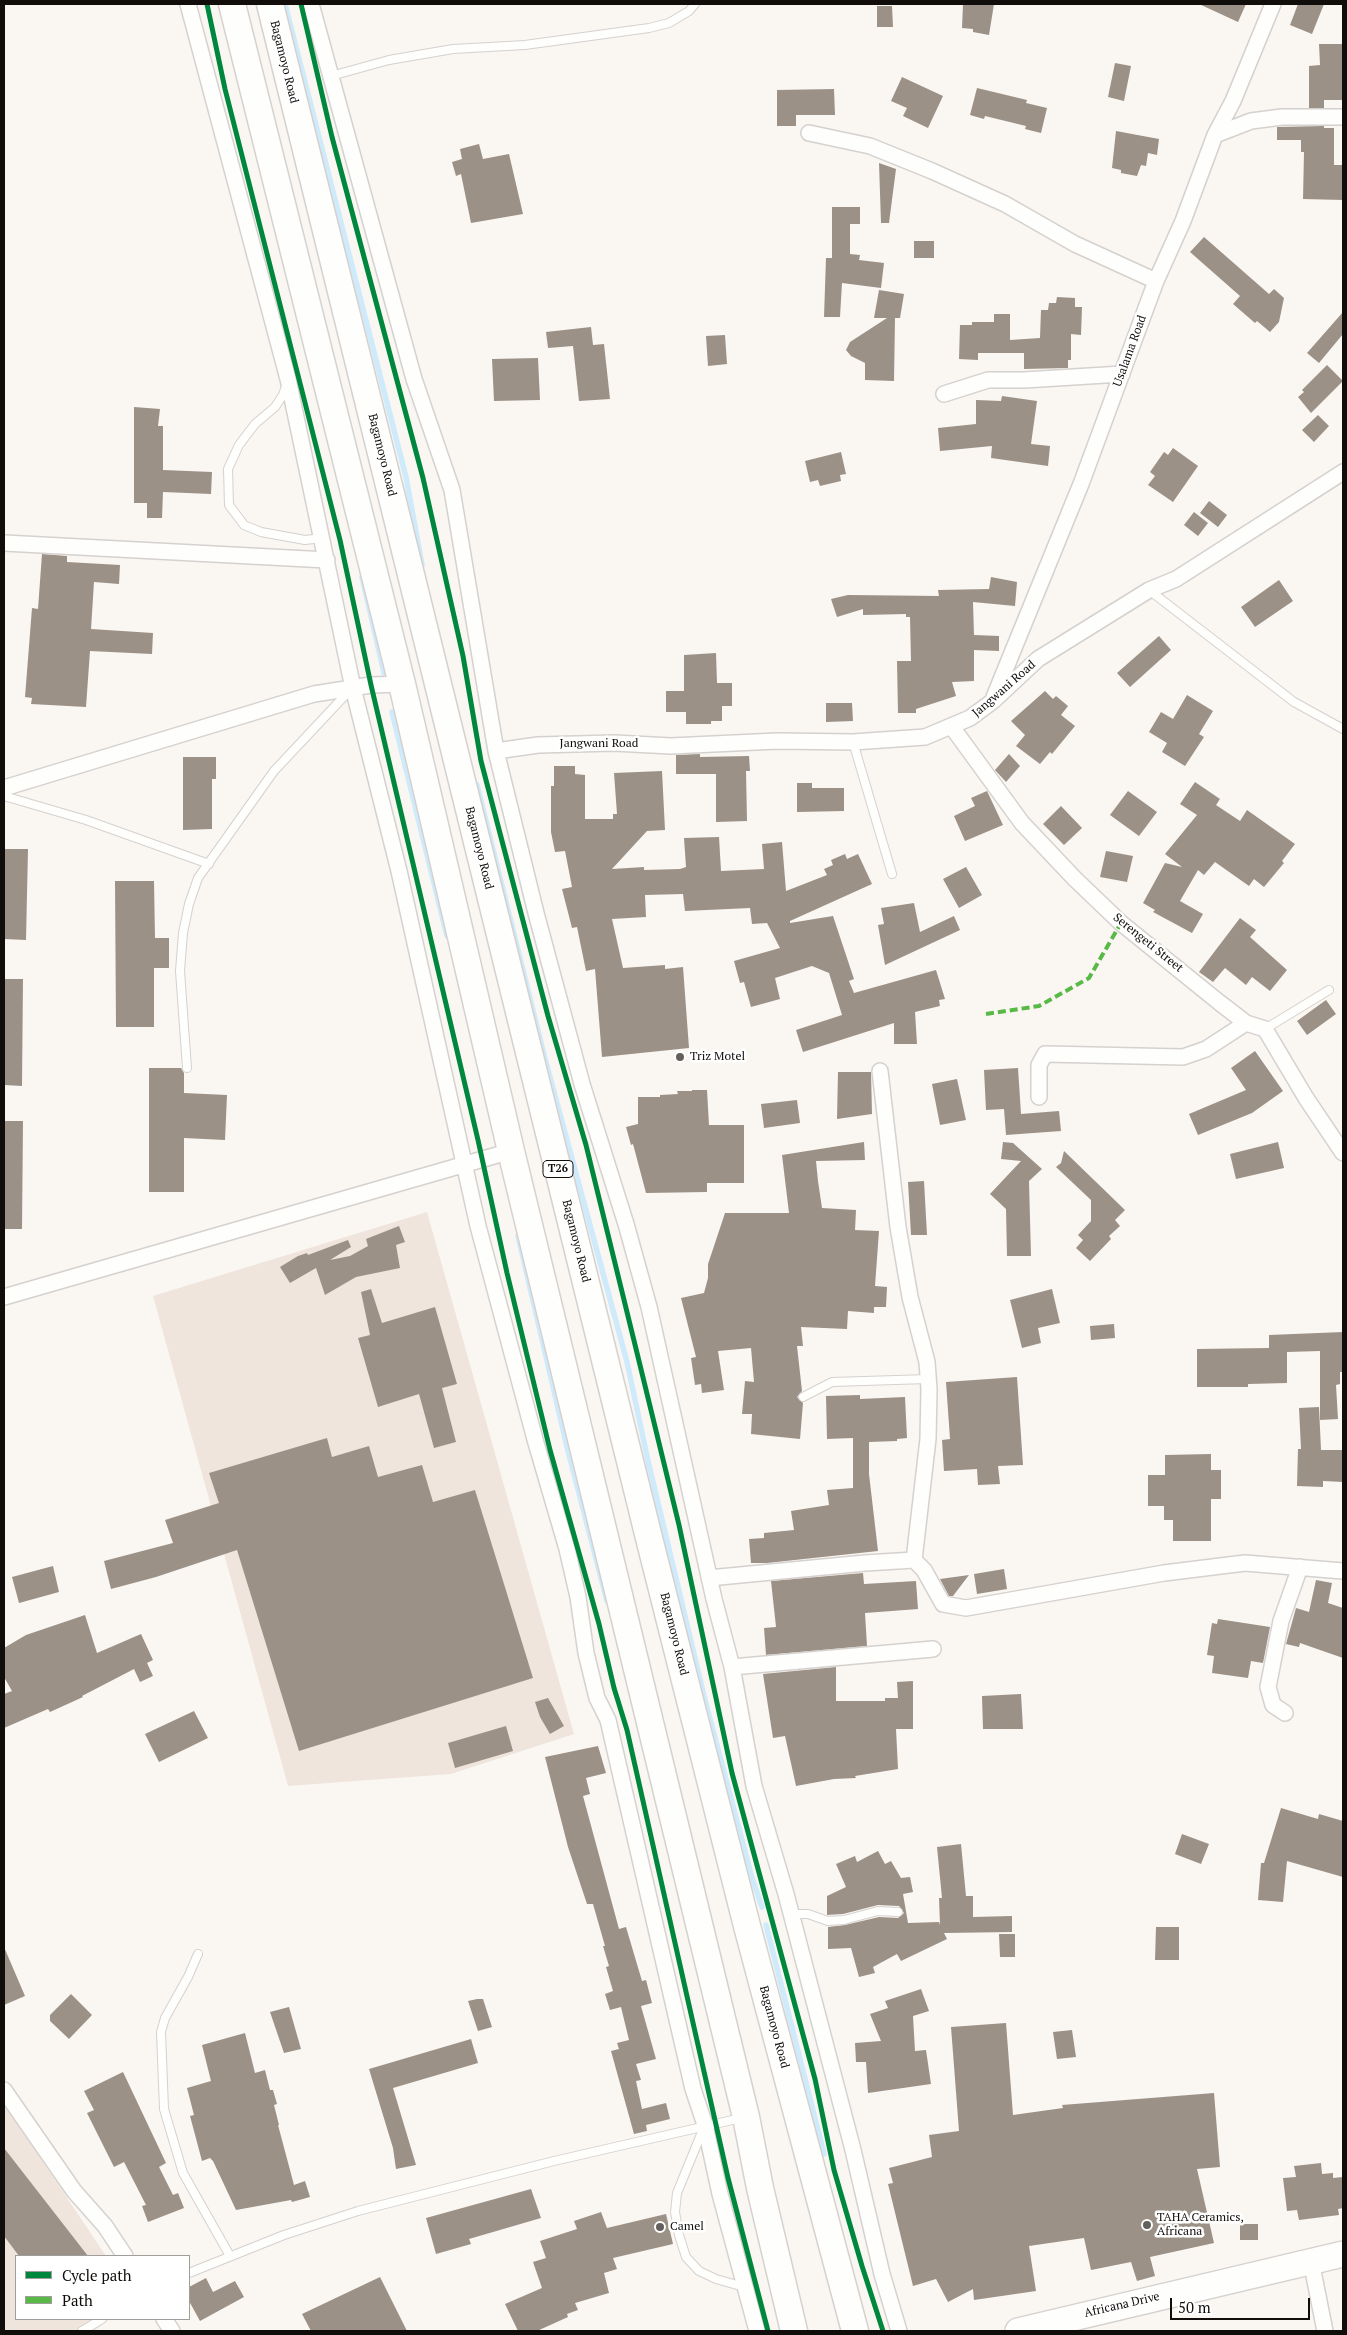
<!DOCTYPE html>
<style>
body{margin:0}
#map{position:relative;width:1347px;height:2335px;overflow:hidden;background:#faf6f2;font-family:"PT Serif",serif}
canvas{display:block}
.frame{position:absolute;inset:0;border:5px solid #100d0b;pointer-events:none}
.legend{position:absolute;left:15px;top:2255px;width:175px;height:65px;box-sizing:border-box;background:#fff;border:1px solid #9f9e9d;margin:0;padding:6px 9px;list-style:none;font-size:15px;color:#100d0b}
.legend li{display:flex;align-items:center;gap:10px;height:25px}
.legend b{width:25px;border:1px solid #9f9e9d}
.scale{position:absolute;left:1170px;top:2298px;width:140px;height:22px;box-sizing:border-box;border:2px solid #100d0b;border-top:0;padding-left:6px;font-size:15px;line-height:18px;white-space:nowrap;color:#100d0b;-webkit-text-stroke:4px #fff;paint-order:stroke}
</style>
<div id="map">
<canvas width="1347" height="2335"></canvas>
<div class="frame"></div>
<ul class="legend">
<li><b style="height:6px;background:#00873e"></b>Cycle path</li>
<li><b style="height:6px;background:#58b947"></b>Path</li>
</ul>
<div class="scale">50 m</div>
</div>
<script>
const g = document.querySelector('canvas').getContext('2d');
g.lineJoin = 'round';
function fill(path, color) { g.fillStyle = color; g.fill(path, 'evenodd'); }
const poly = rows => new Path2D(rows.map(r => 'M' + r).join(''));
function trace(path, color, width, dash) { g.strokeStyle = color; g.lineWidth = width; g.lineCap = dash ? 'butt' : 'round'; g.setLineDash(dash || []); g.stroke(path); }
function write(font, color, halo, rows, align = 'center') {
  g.font = font + ' "PT Serif",serif'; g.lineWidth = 5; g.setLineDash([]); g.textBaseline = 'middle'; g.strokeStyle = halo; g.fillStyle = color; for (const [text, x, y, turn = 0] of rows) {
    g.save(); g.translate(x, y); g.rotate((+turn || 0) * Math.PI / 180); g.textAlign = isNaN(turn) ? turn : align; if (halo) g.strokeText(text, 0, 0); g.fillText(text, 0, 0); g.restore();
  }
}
fill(poly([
 [427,1212,574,1734,451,1774,288,1786,153,1296],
 [4,2104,106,2256,16,2256,16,2319,110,2319,94,2331,4,2331]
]), '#f0e5dd');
trace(poly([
 [285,4,406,477,422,565],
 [362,577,384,673],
 [392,712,447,936],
 [477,785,544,1055,627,1362,648,1461,704,1696,752,1878,762,1907],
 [518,1236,567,1447,607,1601],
 [766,1925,824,2154]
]), '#ceeafb', 5.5);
fill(poly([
 [963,4,994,4,989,35,973,32,973,29,962,28],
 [1199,4,1246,4,1238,22],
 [1298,4,1324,4,1312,34,1290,25],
 [877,6,892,6,893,27,877,27],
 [1319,44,1343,44,1343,100,1324,100,1324,108,1309,108,1309,66,1320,65],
 [1115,63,1131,66,1124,101,1108,97],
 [902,77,943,96,928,128,903,116,907,108,891,101],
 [977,88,1027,100,1026,103,1047,108,1041,133,1025,129,1026,126,985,116,984,119,970,115],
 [834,89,835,115,796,115,796,126,777,126,777,90],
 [1324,126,1324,128,1334,128,1334,165,1343,165,1343,200,1303,199,1304,152,1301,152,1301,140,1277,140,1277,127],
 [1116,131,1159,139,1157,155,1148,153,1146,166,1141,165,1137,176,1121,173,1121,170,1112,168],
 [479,144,483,159,509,154,523,214,471,223,461,174,456,176,452,162,462,159,460,149],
 [879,163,896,169,889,223,881,223],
 [832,207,860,207,860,224,850,224,850,254,860,255,859,260,884,263,881,288,842,283,840,317,824,317,826,258,832,258],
 [1204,237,1269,294,1274,289,1284,298,1279,322,1270,332,1257,321,1255,323,1233,304,1240,296,1190,252],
 [914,241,934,241,934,258,914,258],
 [879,290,904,294,900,318,895,318,894,381,865,380,865,363,851,356,846,350,850,342,887,318,874,318],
 [1057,297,1075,298,1075,307,1082,307,1081,335,1071,334,1071,360,1068,360,1068,368,1024,369,1024,353,978,353,978,360,959,359,960,325,972,325,972,322,994,322,994,314,1010,314,1010,340,1040,338,1041,310,1048,310,1049,303,1056,303],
 [1343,312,1343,334,1319,363,1307,353],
 [591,327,593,345,604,344,610,399,579,401,573,346,548,348,546,332],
 [725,335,727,364,708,366,706,336],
 [538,358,540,400,494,401,492,359],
 [1327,365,1343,381,1311,413,1298,397,1304,392,1302,390],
 [1002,396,1037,401,1031,444,1050,446,1048,466,991,458,992,446,940,451,938,428,976,424,976,400,1001,401],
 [134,407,160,409,158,426,163,426,163,470,212,472,211,494,163,492,162,518,147,518,147,503,134,503],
 [1318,415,1329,426,1314,442,1302,430],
 [1173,448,1198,466,1173,502,1148,485,1155,476,1150,472,1164,452,1168,455],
 [841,452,846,474,840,475,841,481,820,486,818,480,810,482,805,461],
 [1209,501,1227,515,1218,527,1200,513],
 [1194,512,1208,523,1198,536,1184,525],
 [42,554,67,556,67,562,120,565,119,584,94,582,91,629,153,633,152,654,90,651,86,707,31,704,32,698,25,697,32,608,38,609],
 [991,577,1017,582,1015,606,973,602,974,635,999,636,999,651,974,650,974,681,952,682,956,696,916,709,916,713,898,713,897,661,911,661,910,617,906,617,906,614,863,615,863,609,837,617,831,599,848,595,939,596,938,590,989,589],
 [1279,580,1293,601,1255,627,1241,607],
 [1159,636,1171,650,1130,687,1117,673],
 [716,653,717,683,732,683,732,706,722,706,722,721,711,721,711,724,686,724,686,712,666,712,666,691,684,691,684,655],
 [1045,691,1053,699,1056,696,1068,706,1061,715,1075,726,1052,754,1050,752,1040,764,1016,746,1025,735,1011,721],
 [1187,695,1213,711,1199,734,1204,737,1185,766,1162,752,1167,743,1149,732,1161,712,1173,719],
 [826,703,852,703,853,721,826,722],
 [700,754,700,757,749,756,750,771,746,771,747,821,716,822,716,774,676,774,676,755],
 [1009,754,1020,766,1006,782,995,770],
 [183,757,216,757,216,779,212,779,212,829,183,830],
 [554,766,575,766,575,774,585,775,585,819,613,819,613,814,617,814,614,773,662,771,665,830,647,831,612,869,644,867,644,870,680,869,686,867,684,838,719,837,721,871,764,869,762,844,782,842,786,891,827,875,824,869,833,865,831,860,845,854,847,859,858,854,872,884,790,921,790,923,833,916,854,979,849,981,854,993,936,970,945,999,939,1000,940,1006,915,1012,917,1044,894,1044,894,1023,803,1052,796,1030,842,1015,829,973,812,966,775,978,780,999,751,1007,744,982,740,983,734,961,780,948,767,923,752,924,750,908,685,911,683,894,645,895,646,917,612,919,623,968,665,965,665,969,683,967,689,1048,602,1057,595,969,586,971,577,927,572,928,562,889,572,887,565,851,555,852,551,832,551,786,554,786],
 [1195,782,1220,799,1216,805,1240,821,1247,810,1295,844,1282,861,1284,863,1264,887,1254,879,1249,886,1215,862,1204,875,1198,870,1180,901,1203,914,1192,933,1153,912,1155,910,1143,903,1165,863,1182,867,1165,854,1197,815,1180,804],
 [797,783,812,783,812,788,844,788,844,811,797,812],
 [987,791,1003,825,965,841,954,816,975,806,971,798],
 [1128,791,1157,812,1139,836,1110,815],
 [1061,806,1082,828,1064,845,1043,824],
 [4,849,28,849,26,940,4,939],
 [1106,851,1133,856,1127,882,1100,877],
 [966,867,982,895,959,908,943,879],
 [115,881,154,881,155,938,169,938,169,968,154,968,154,1027,116,1027],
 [914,903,920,932,954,916,960,930,885,965,878,925,884,924,881,908],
 [1240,918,1256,930,1250,937,1287,970,1270,991,1252,977,1246,985,1225,968,1213,982,1199,972],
 [4,979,23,979,22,1086,4,1085],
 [1326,1000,1336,1014,1307,1035,1297,1021],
 [1255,1051,1283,1091,1252,1113,1198,1135,1189,1114,1246,1090,1231,1068],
 [149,1068,181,1068,184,1073,184,1093,227,1095,225,1140,184,1138,184,1192,149,1192],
 [1018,1068,1021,1114,1059,1111,1061,1131,1006,1135,1004,1109,986,1110,984,1070],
 [838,1072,871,1072,872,1114,837,1119],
 [957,1079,966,1120,940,1125,932,1084],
 [692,1090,707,1090,709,1125,744,1125,744,1183,707,1183,707,1192,646,1193,633,1144,631,1145,626,1127,638,1124,638,1097,660,1097,660,1095,678,1094,677,1091,692,1091],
 [797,1100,800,1123,764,1128,761,1104],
 [4,1121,23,1121,22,1229,4,1229],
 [864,1142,865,1160,816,1161,818,1181,822,1208,856,1210,855,1230,879,1231,875,1286,887,1287,886,1307,874,1307,874,1313,848,1311,847,1329,801,1327,803,1346,797,1346,802,1391,797,1397,803,1403,800,1439,751,1434,752,1414,742,1414,745,1381,754,1382,751,1348,718,1351,724,1390,702,1393,701,1384,695,1385,691,1358,696,1357,681,1298,704,1293,708,1278,708,1264,725,1213,789,1213,782,1155],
 [1003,1142,1013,1143,1042,1169,1029,1181,1031,1256,1007,1256,1006,1209,990,1194,1021,1161,1001,1159],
 [1278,1142,1284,1168,1236,1179,1230,1154],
 [1064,1151,1125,1210,1115,1220,1120,1226,1109,1236,1111,1239,1090,1261,1076,1248,1083,1240,1078,1235,1091,1221,1091,1200,1056,1167,1061,1163],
 [924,1181,927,1235,911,1235,908,1182],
 [399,1226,405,1242,396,1245,400,1268,356,1277,325,1295,316,1268,290,1283,280,1267,298,1256,307,1253,308,1255,348,1240,351,1247,330,1260,350,1256,368,1246,366,1239],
 [371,1289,382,1323,435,1307,457,1384,442,1388,456,1442,434,1448,419,1394,378,1407,358,1338,370,1335,361,1292],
 [1052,1289,1060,1323,1038,1328,1041,1343,1022,1348,1010,1300],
 [1114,1324,1115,1338,1091,1340,1090,1326],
 [1343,1332,1343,1372,1340,1372,1340,1384,1336,1385,1338,1419,1320,1420,1320,1351,1287,1352,1287,1383,1248,1384,1248,1387,1197,1387,1197,1349,1269,1348,1269,1335],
 [1017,1377,1023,1465,998,1466,1000,1484,978,1485,977,1469,944,1471,942,1440,950,1439,946,1382],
 [860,1395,860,1399,905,1397,907,1438,897,1439,897,1441,869,1442,869,1474,878,1551,767,1563,751,1563,749,1539,764,1538,764,1533,794,1530,791,1511,829,1505,827,1490,853,1488,853,1438,827,1439,826,1396],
 [1319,1407,1321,1450,1343,1450,1343,1482,1323,1481,1323,1487,1297,1486,1298,1449,1301,1449,1299,1408],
 [327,1438,332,1457,369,1446,378,1477,422,1465,433,1502,475,1490,533,1678,299,1751,237,1550,156,1577,111,1589,104,1561,173,1543,165,1520,219,1503,209,1473],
 [1211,1454,1211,1470,1221,1470,1221,1499,1211,1499,1211,1541,1173,1541,1173,1520,1164,1520,1164,1506,1148,1506,1148,1475,1165,1475,1165,1455],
 [53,1566,59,1592,19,1603,12,1577],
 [1004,1569,1007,1589,977,1594,974,1574],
 [863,1573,864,1584,916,1581,918,1609,865,1613,867,1646,766,1655,764,1628,776,1627,771,1581],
 [969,1575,953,1596,949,1596,940,1579],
 [1316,1580,1332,1583,1328,1603,1343,1608,1343,1658,1300,1643,1299,1647,1286,1644,1296,1608,1309,1612],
 [85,1615,97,1653,141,1634,153,1660,147,1663,153,1676,140,1682,134,1669,82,1696,83,1697,50,1712,48,1709,4,1728,4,1694,12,1691,4,1677,4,1648,26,1635],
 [1218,1619,1270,1627,1263,1663,1251,1661,1248,1678,1212,1673,1214,1656,1207,1655,1212,1623,1217,1624],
 [836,1667,836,1701,885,1701,885,1698,898,1698,897,1682,913,1681,913,1729,896,1729,898,1769,855,1776,856,1778,834,1779,796,1786,785,1736,773,1738,763,1674],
 [1021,1694,1023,1729,983,1729,982,1696],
 [548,1698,564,1726,550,1734,540,1717,535,1702],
 [194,1711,208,1738,159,1762,145,1734],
 [506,1726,513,1751,455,1768,448,1743],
 [598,1746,606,1773,586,1778,590,1794,583,1796,619,1929,626,1927,642,1981,646,1980,652,2003,641,2006,656,2059,636,2064,641,2080,636,2081,642,2109,666,2103,670,2119,646,2125,647,2131,634,2134,611,2051,619,2049,617,2043,629,2040,621,2007,610,2010,605,1994,613,1991,606,1967,609,1966,603,1946,605,1946,593,1904,587,1904,568,1847,545,1757],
 [1281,1808,1318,1819,1319,1814,1343,1821,1343,1877,1287,1861,1283,1902,1258,1900,1261,1863,1264,1863],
 [1182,1834,1209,1844,1201,1864,1175,1854],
 [961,1844,966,1896,973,1896,973,1917,1012,1916,1012,1932,944,1933,947,1939,901,1961,897,1954,873,1967,875,1973,859,1977,851,1948,828,1949,828,1927,845,1925,879,1917,898,1918,904,1913,899,1906,878,1905,843,1914,827,1915,827,1896,846,1887,836,1864,855,1856,857,1862,878,1851,885,1864,891,1861,901,1878,910,1877,913,1892,903,1894,908,1923,939,1922,940,1925,939,1898,942,1898,937,1847],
 [1156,1927,1179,1927,1179,1960,1155,1960],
 [999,1934,1015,1934,1015,1957,1000,1957],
 [4,1947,25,1996,4,2005],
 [921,1989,929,2011,913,2016,915,2051,926,2050,931,2084,868,2093,866,2062,856,2062,855,2043,881,2041,870,2014,888,2008,885,2001],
 [71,1994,92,2015,69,2039,50,2021,50,2015],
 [477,1999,483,1999,492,2027,478,2031,468,2001],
 [289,2007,301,2049,284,2053,270,2012],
 [1006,2023,1013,2115,1063,2108,1062,2105,1214,2093,1220,2167,1197,2169,1214,2243,1150,2257,1155,2276,1137,2281,1131,2262,1091,2270,1084,2238,1029,2246,1036,2291,974,2300,973,2289,948,2302,936,2279,913,2286,888,2184,893,2183,889,2168,932,2157,929,2135,959,2131,951,2027],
 [1072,2030,1076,2057,1057,2059,1053,2032],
 [245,2033,255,2073,265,2070,270,2090,273,2090,277,2104,274,2105,279,2125,278,2125,294,2185,305,2181,310,2197,292,2202,291,2200,236,2210,213,2161,210,2158,202,2161,190,2116,194,2115,187,2088,211,2081,202,2045],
 [471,2039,478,2063,393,2088,416,2165,396,2169,393,2148,369,2069],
 [123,2072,166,2163,159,2167,173,2195,178,2193,184,2208,148,2222,142,2206,146,2205,124,2162,114,2167,87,2113,94,2110,84,2091],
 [4,2148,88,2256,19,2256,4,2236],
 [1321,2163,1322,2174,1333,2173,1333,2178,1343,2177,1343,2208,1338,2209,1339,2215,1299,2220,1297,2210,1287,2211,1283,2178,1296,2177,1294,2166],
 [531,2189,541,2218,469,2239,471,2244,436,2254,426,2218],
 [601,2212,607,2228,666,2214,673,2244,613,2258,617,2269,604,2273,609,2293,575,2303,578,2310,567,2314,568,2317,537,2331,518,2331,505,2304,542,2288,533,2262,546,2258,540,2241,577,2229,574,2221],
 [1240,2224,1258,2224,1258,2240,1240,2240],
 [380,2277,407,2331,311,2331,302,2314],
 [206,2278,213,2292,235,2281,244,2297,200,2321,189,2301,189,2287]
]), '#9c9186');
const service = poly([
 [331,76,389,60,453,49,525,45,649,28,669,23,689,11,695,4],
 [286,386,283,395,275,407,255,424,239,445,228,469,229,505,244,525,261,532,305,540,323,538],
 [1149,590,1294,702,1343,729],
 [853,742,892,874],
 [4,796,86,820,209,864],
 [1265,1029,1329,990],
 [187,1068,180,971,183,933,189,904,198,878,274,771,351,689],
 [803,1397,832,1382,928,1379],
 [791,1914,808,1914,828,1921,844,1920,878,1911,898,1912],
 [198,1954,188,1977,165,2018,161,2032,164,2109,183,2173,230,2256],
 [704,2127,677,2193,675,2212,679,2235,686,2257,699,2271,716,2279,744,2287],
 [189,2273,284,2235,358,2211,554,2161,741,2118],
 [82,2331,102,2319]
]);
const minor = poly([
 [188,4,288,379,353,688,399,871,478,1226,536,1443,567,1549,578,1597,586,1653,597,1698,608,1720,693,2089,705,2125,720,2194,757,2331],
 [311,4,414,379,452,490,496,751,536,913,582,1084,626,1224,649,1307,714,1599,732,1667,754,1786,786,1894,853,2150,882,2274,899,2331],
 [809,133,870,146,932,171,1005,204,1075,244,1156,281],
 [1215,135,1251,121,1282,117,1343,117],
 [944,394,988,380,1024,380,1122,374],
 [4,543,327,560],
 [994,697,1081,484,1156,281,1183,221,1215,135,1233,101,1273,4],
 [952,727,1022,823,1075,879,1121,923,1220,1003,1246,1023,1265,1029,1306,1098,1343,1153],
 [496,751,538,745,614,743,671,746,777,741,853,742,925,737,970,718,993,701,1038,659,1149,590,1176,579,1343,472],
 [4,788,314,694,371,685,402,684],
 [880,1071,898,1227,910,1297,927,1362,929,1389,928,1439,914,1560],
 [1039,1097,1039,1065,1045,1054,1183,1057,1206,1049,1246,1023],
 [4,1297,511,1151],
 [709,1578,865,1563,914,1560,924,1570,943,1604,966,1608,1164,1573,1245,1563,1343,1571],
 [732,1667,933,1649],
 [1285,1713,1273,1705,1268,1687,1281,1621,1300,1567],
 [4,2090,74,2191,105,2226,125,2256],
 [1311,2261,1325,2331],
 [164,2319,172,2331]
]);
const primary = poly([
 [1018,2331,1343,2254]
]);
const trunk = poly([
 [232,4,402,684,511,1151,746,2117,760,2188,794,2331],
 [270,4,650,1542,747,1926,855,2331]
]);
trace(service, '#d5d1ce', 10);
trace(minor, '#d5d1ce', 18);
trace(primary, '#d5d1ce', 28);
trace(trunk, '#d5d1ce', 29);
trace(service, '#fefefd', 8);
trace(minor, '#fefefd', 15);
trace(primary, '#fefefd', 25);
trace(trunk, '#fefefd', 26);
trace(poly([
 [986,1014,1039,1006,1089,978,1121,923]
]), '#58b947', 4, [8, 4]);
trace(poly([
 [207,4,225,89,340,540,371,685,478,1140,507,1273,550,1450,599,1624,614,1688,627,1730,728,2178,768,2331],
 [301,4,332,137,423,478,463,656,481,761,548,1016,586,1145,639,1361,679,1525,732,1773,815,2079,834,2170,862,2266,883,2331]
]), '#00873e', 5);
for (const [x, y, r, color] of [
 [680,1057,5,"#625f5c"],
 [1147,2225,5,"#625f5c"],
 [660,2227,5,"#625f5c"]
]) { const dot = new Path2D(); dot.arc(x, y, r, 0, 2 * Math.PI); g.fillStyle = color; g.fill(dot); trace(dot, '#fff', 2); }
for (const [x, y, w] of [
 [558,1169,30]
]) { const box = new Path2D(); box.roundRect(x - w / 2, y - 8.5, w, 17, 4); g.fillStyle = '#fff'; g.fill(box); trace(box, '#100d0b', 1); }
write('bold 11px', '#100d0b', null, [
 ["T26",558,1169]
]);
write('12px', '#100d0b', '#fff', [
 ["Bagamoyo Road",284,62,76],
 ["Usalama Road",1130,351,-70],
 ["Bagamoyo Road",382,455,76],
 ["Jangwani Road",1004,689,-41],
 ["Jangwani Road",599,744],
 ["Bagamoyo Road",479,848,76],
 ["Serengeti Street",1148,943,39],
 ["Bagamoyo Road",576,1241,76],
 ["Bagamoyo Road",674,1634,76],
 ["Bagamoyo Road",774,2027,75],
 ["Africana Drive",1122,2305,-13]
]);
write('12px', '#100d0b', '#fff', [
 ["Triz Motel",690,1057],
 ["TAHA Ceramics,",1157,2218],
 ["Africana",1157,2232],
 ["Camel",670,2227]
], 'left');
</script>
